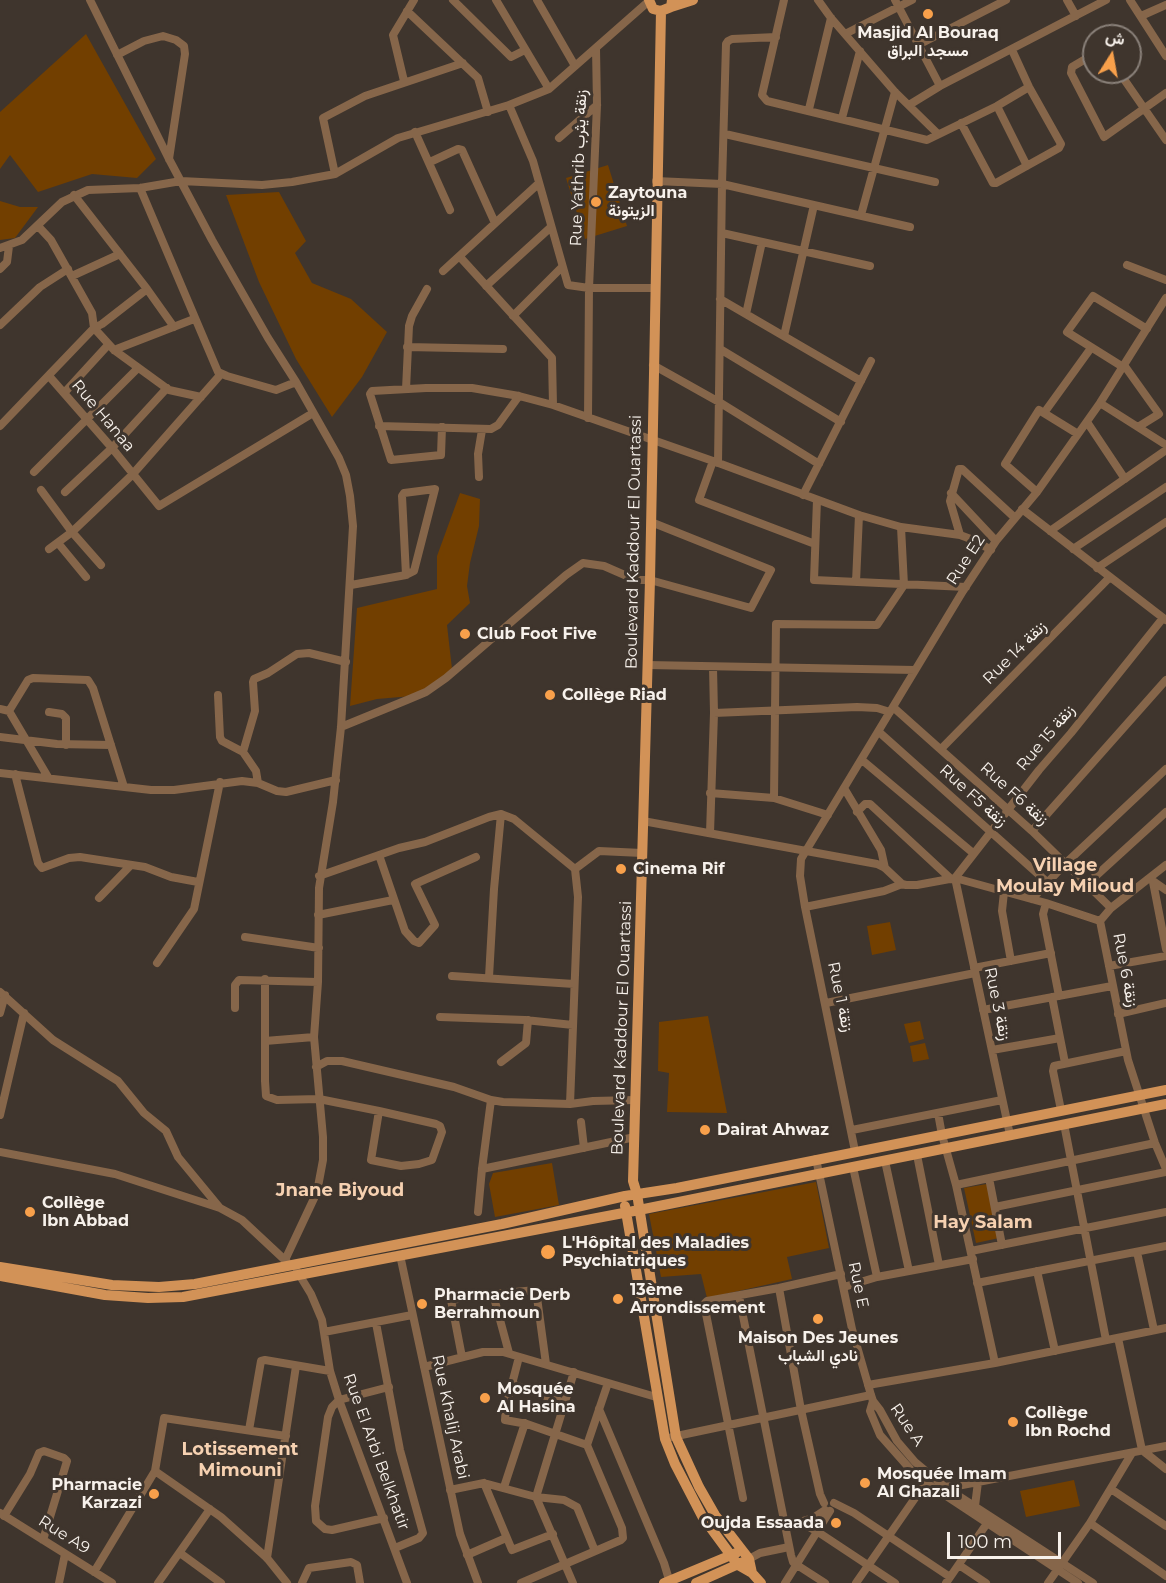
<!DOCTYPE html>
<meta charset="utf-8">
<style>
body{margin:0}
#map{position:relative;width:1166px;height:1583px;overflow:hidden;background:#3f352d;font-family:Montserrat,Vazirmatn,sans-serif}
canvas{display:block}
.north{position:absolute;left:1082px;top:24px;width:60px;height:60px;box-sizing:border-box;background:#3f352d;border:2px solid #898079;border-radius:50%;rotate:11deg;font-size:16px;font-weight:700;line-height:24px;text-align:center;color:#f7f1eb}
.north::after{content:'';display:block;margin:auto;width:21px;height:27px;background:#f8a04b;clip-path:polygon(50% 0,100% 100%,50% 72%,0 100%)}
.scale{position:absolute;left:947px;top:1532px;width:114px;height:27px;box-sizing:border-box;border:3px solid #f7f1eb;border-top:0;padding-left:8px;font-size:18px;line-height:21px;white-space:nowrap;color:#f7f1eb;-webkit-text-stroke:4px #3f352d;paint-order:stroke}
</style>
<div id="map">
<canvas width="1166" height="1583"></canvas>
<div class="north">ش</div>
<div class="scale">100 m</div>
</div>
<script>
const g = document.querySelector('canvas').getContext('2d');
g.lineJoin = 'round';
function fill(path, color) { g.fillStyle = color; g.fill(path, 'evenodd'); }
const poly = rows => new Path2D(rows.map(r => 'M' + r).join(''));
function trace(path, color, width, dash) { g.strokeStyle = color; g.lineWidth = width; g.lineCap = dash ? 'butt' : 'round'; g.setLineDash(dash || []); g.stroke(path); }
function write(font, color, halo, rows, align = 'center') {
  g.font = font + ' Montserrat,Vazirmatn,sans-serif'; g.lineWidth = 6; g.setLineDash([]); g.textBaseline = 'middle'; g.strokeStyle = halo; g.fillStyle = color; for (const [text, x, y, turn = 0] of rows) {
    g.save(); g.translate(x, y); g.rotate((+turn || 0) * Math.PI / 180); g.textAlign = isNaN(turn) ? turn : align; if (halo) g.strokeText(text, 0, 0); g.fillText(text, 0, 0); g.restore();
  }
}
fill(poly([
 [86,34,156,159,137,178,92,174,38,192,10,155,0,169,0,112],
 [608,165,627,226,585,239,566,178],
 [279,192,306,241,295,253,312,283,351,299,387,332,362,377,332,417,296,359,259,282,226,195],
 [0,201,20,207,38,207,15,238,0,240],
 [460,493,480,499,479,526,470,563,467,586,470,603,447,625,452,669,440,682,412,696,377,699,350,706,357,608,437,589,437,556],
 [890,922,896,950,872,955,867,926],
 [708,1016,727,1113,667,1112,669,1073,658,1071,659,1022],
 [920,1021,924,1039,909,1043,904,1024],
 [925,1043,929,1059,913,1062,910,1046],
 [552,1163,559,1205,495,1217,489,1184,493,1173],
 [816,1182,829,1248,787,1257,792,1279,707,1298,701,1274,661,1277,649,1214],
 [987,1184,999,1238,976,1243,964,1188],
 [1074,1480,1080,1506,1026,1517,1020,1491]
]), '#723f00');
trace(poly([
 [90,0,169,159,212,240,268,338,296,382,339,458,346,475,350,496,353,526,341,727,333,802,319,888,318,982,314,1037,323,1137,323,1160,317,1192,285,1260],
 [453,0,511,57,525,50],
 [496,0,549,89],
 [537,0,575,66],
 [784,0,762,95,767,101,927,140,997,106,1029,87],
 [818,0,831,18,895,92,938,134],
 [895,0,940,86],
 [1067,0,1076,16],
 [1130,0,1166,56],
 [407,11,478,78,488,112],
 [1141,16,1166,5],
 [845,34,912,0],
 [920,44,1006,0],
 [1094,54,1072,67,1071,73,1104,137,1166,93],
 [117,55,144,41,163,36,176,40,184,46,185,54,169,159],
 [1119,72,1166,140],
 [404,81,393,35,414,0],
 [509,105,533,161,568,285,589,288,655,288],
 [909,105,940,86,1106,0],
 [997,106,1027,166],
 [809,109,831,18],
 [842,118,860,51],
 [961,123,993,183,996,183,1059,148,1061,144,1029,87,1012,50],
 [415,132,450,210],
 [725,134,935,182],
 [559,138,597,105],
 [430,162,458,149,462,150,495,223],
 [335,174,323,118,365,96,463,63],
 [656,181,722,184,910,227],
 [140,188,218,372,227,376,276,390,296,382],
 [74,195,147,289,102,324,94,328,114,350,169,390,201,397],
 [861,215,895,92],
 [722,233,870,266],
 [0,248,22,240,62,202,88,190,140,188,181,181,262,185,292,182,335,174,398,138,509,105,549,89,649,1],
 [460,257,552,358,553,405],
 [1127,265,1166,280],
 [0,269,7,262,9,246],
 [443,271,538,184],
 [72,276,120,254],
 [486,286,551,227],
 [147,289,174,327],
 [720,299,861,381],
 [746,314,762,242],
 [513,316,561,268],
 [0,325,40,287,68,269],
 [784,336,814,205],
 [407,347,503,349],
 [720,349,841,422],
 [114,350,194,319],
 [653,365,719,402,819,464],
 [1124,365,1159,414,1138,427],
 [1123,367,1067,332,1093,296,1147,329],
 [49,376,112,448,159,506,313,413],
 [406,389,409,326,412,316,427,289],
 [65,392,108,345],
 [1100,403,1166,445],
 [1044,413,1091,348],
 [588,418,589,288,597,105,596,48],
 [1087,422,1125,479],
 [0,426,94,328,92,313,51,240,38,226],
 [379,426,491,429,498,425,519,396],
 [442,427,441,455,391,460,370,394,372,391,426,388,472,388,519,396,553,405,713,461,859,515,901,527,960,535],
 [713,461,699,500,815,544],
 [718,463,722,184,726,44,728,41,732,39,776,37],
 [34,472,138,368],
 [479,477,478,454,482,430],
 [41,490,72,532,101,565],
 [65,492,112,448,167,388],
 [1037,492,1005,464,1039,410,1078,434],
 [951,493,996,541],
 [803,495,871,361],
 [817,500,814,580,966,587],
 [1022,509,1166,620],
 [1050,531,1166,450],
 [58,543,86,577],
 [49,549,72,532,132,475,221,374],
 [1073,549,1166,487],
 [991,550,976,541,960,535,950,501,959,469,962,469,1014,517],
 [1097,568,1166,522],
 [856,582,859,515],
 [351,585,406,575,414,571,435,489,404,493,402,496,406,575],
 [647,665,915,670],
 [218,695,220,737,222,741,243,752,256,771,258,783],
 [893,707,1032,831,1111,908],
 [0,709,9,711,28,680,33,678,88,680,93,688,124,787],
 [9,711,48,777],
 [49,712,62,714,66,718,66,745],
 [714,713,857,707,877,708,890,712],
 [341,727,407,700,426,692,446,678,566,575,583,563,604,566,636,580,650,580,751,608,771,570,651,522],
 [879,732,1047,882],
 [0,737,57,744,111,745],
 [941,749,1110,577],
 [243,752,255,711,253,682,254,679,268,673,297,654,309,653,346,662],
 [862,760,973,853],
 [0,773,151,790,174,790,242,781,258,783,277,791,286,792,336,780],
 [15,774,38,863,42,868,69,858,80,857,145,867,171,877,198,882],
 [844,788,881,850,885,868],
 [710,793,774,798,828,815],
 [774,798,776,624,877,625,904,585,901,527],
 [857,812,865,804,870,804,951,879],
 [643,821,877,864,885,868,902,884,906,885,917,885,955,878,1046,903,1100,921],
 [1032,831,1166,680],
 [710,833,714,713,713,667],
 [379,855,405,931,414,941,419,943,435,925,415,884,476,857],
 [575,869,599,851,642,853],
 [319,876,399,848,425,842,489,817,501,814,514,819,575,869,578,897,570,1104],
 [1153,881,1166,890],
 [1153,882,1166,949],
 [1087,884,1166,812],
 [1004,892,1002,911,1011,961],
 [99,898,131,865],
 [1032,899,1066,863,1166,769],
 [1046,903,1043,914,1059,996],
 [805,907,884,891,902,884],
 [318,915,393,900],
 [1100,921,1128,1060,1155,1143,1166,1169],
 [1100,921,1111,908,1166,865],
 [245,937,319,948],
 [157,963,194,909,220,782],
 [1109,966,1166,956],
 [974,968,1051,953],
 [452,976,574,984],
 [489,977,494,889,501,814],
 [265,979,265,1081,266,1096,277,1100,319,1099,379,1111,436,1124,440,1126,442,1132,432,1160,419,1164,401,1166,371,1160,379,1111],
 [0,992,53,1040,118,1081,144,1113,166,1131,178,1157,220,1208],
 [1052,997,1065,1063],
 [826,1003,975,973],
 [235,1008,235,985,239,980,318,982],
 [983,1010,1112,986],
 [0,1013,5,995],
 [1118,1014,1166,1003],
 [440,1017,525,1020,573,1025],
 [265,1041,314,1037],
 [992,1050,1060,1038],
 [501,1062,526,1043,528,1020],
 [316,1067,327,1061,342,1061,454,1087,491,1100,503,1102,570,1104,593,1101,635,1100],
 [1061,1110,1053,1071,1054,1066,1126,1051],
 [938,1113,942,1135,956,1185,995,1363],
 [0,1115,24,1013],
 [581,1122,584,1148],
 [1064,1124,1106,1340],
 [852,1130,1002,1100],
 [1010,1135,955,878,1039,770,1071,733,1163,618],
 [855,1151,805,907,800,876,801,859,963,591,996,541,1037,492,1100,403,1166,298],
 [0,1152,115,1174,220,1208,242,1220,287,1262],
 [917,1155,939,1265],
 [816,1159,852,1329,871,1395,873,1401,880,1410,897,1441,915,1462,945,1487,1093,1583],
 [885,1161,909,1271],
 [853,1167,877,1277],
 [482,1169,635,1137],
 [989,1178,1002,1245],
 [956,1185,1155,1143],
 [995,1207,1166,1172],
 [478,1212,482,1169,491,1100],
 [971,1251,1166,1212],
 [1137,1252,1154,1330],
 [400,1255,460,1534,478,1583],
 [297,1271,311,1294,322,1320,330,1371,339,1400,407,1583],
 [1037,1271,1055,1351],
 [977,1283,1166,1246],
 [844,1287,877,1277,973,1259],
 [779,1288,801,1410,820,1494,824,1503],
 [493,1294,536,1290,546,1364],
 [739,1296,791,1555,793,1562,797,1565,825,1583],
 [376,1323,400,1450,423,1533,419,1538,395,1548],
 [324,1332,412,1315],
 [1118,1338,1142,1450,1166,1469],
 [462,1357,451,1300,493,1294,509,1353],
 [519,1357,512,1384,565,1403],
 [424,1367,483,1352,503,1352,656,1397],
 [574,1372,536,1497,564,1500,577,1507,595,1551],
 [512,1385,506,1406,505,1420,527,1424,587,1445],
 [868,1385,995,1363,1166,1328],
 [873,1401,870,1411,880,1435,911,1470,931,1486,1078,1583],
 [599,1409,664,1563,670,1583],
 [249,1430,261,1361,265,1360,330,1371],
 [672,1437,871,1395],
 [155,1471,221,1517,267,1558,287,1583],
 [484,1483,512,1550,553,1534],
 [504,1487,525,1423],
 [1111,1489,1166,1526],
 [450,1490,484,1483,536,1497,573,1583],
 [743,1498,704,1304,707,1301,779,1288,841,1274],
 [834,1503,854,1513,950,1577],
 [975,1506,978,1482],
 [0,1513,112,1583],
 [4,1516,30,1474,39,1453,44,1451,64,1458,67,1461,43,1540],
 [384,1518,332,1530,325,1529,316,1521,315,1506,328,1417,332,1407,339,1400,389,1387],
 [800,1522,818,1532,895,1583],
 [1090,1523,1166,1576],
 [785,1526,813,1518,825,1510],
 [180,1553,221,1583],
 [467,1555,506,1538],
 [267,1558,296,1366],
 [749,1559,760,1553,789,1547],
 [959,1565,986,1583],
 [94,1572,155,1471,164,1418,286,1436],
 [59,1583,65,1554],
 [158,1583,210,1509],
 [302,1583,309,1568,351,1562,357,1565,360,1583],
 [521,1583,621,1540,623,1538,622,1528,587,1445,608,1383],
 [785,1583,830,1511],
 [856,1583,922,1488,957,1486,1166,1446],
 [946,1583,990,1519],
 [1048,1583,1090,1523,1132,1453]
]), '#86664a', 8);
trace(poly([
 [649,0,653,9,661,11,671,7,672,0],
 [671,7,693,0],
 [661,11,650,580,633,1181,637,1194,676,1437,699,1487,715,1515,749,1559,752,1573],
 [625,1206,665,1439,675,1464,702,1516,738,1565,752,1573,761,1583],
 [0,1267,112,1285,159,1287,195,1284,502,1224,625,1196,677,1188,1166,1090],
 [0,1276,105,1295,148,1298,183,1297,639,1210,1166,1104],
 [664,1583,736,1553],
 [696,1583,743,1562]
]), '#d29257', 10);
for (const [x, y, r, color] of [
 [928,14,6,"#f8a04b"],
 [596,202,6,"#f8a04b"],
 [465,634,6,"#f8a04b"],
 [550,695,6,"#f8a04b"],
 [621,869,6,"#f8a04b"],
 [705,1130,6,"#f8a04b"],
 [30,1212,6,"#f8a04b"],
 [548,1252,8,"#f8a04b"],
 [618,1299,6,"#f8a04b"],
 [422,1304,6,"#f8a04b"],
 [818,1319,6,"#f8a04b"],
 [485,1398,6,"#f8a04b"],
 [1013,1422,6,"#f8a04b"],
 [865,1483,6,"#f8a04b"],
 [154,1494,6,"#f8a04b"],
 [836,1523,6,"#f8a04b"]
]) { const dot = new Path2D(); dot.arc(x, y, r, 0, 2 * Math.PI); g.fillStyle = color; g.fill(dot); trace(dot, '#3f352d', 2); }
write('bold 16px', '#f7f1eb', '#3f352d', [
 ["Masjid Al Bouraq",928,33,"center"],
 ["مسجد البراق",928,51,"center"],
 ["Zaytouna",608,193],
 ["الزيتونة",608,211],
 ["Club Foot Five",477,634],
 ["Collège Riad",562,695],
 ["Cinema Rif",633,869],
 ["Dairat Ahwaz",717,1130],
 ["Collège",42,1203],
 ["Ibn Abbad",42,1221],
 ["L'Hôpital des Maladies",562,1243],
 ["Psychiatriques",562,1261],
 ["13ème",630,1290],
 ["Arrondissement",630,1308],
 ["Pharmacie Derb",434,1295],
 ["Berrahmoun",434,1313],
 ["Maison Des Jeunes",818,1338,"center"],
 ["نادي الشباب",818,1356,"center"],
 ["Mosquée",497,1389],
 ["Al Hasina",497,1407],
 ["Collège",1025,1413],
 ["Ibn Rochd",1025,1431],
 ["Mosquée Imam",877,1474],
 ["Al Ghazali",877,1492],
 ["Pharmacie",142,1485,"right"],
 ["Karzazi",142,1503,"right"],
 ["Oujda Essaada",824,1523,"right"]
], 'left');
write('16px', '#f7f1eb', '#3f352d', [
 ["Rue Yathrib زنقة يثرب",579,168,-88],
 ["Rue Hanaa",103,416,50],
 ["Boulevard Kaddour El Ouartassi",634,542,-89],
 ["Rue E2",966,560,-57],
 ["Rue 14 زنقة",1015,653,-45],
 ["Rue 15 زنقة",1046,738,-50],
 ["Rue F6 زنقة",1014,794,42],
 ["Rue F5 زنقة",973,796,42],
 ["Rue 6 زنقة",1125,970,79],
 ["Rue 1 زنقة",840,997,78],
 ["Rue 3 زنقة",997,1004,78],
 ["Boulevard Kaddour El Ouartassi",622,1028,-88],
 ["Rue E",858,1285,78],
 ["Rue Khalij Arabi",450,1417,78],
 ["Rue A",907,1425,56],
 ["Rue El Arbi Belkhatir",376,1452,70],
 ["Rue A9",64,1535,32]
]);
write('bold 18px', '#f6d1b1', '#3f352d', [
 ["Village",1065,866],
 ["Moulay Miloud",1065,887],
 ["Jnane Biyoud",340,1191],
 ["Hay Salam",983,1223],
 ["Lotissement",240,1450],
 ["Mimouni",240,1471]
]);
</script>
